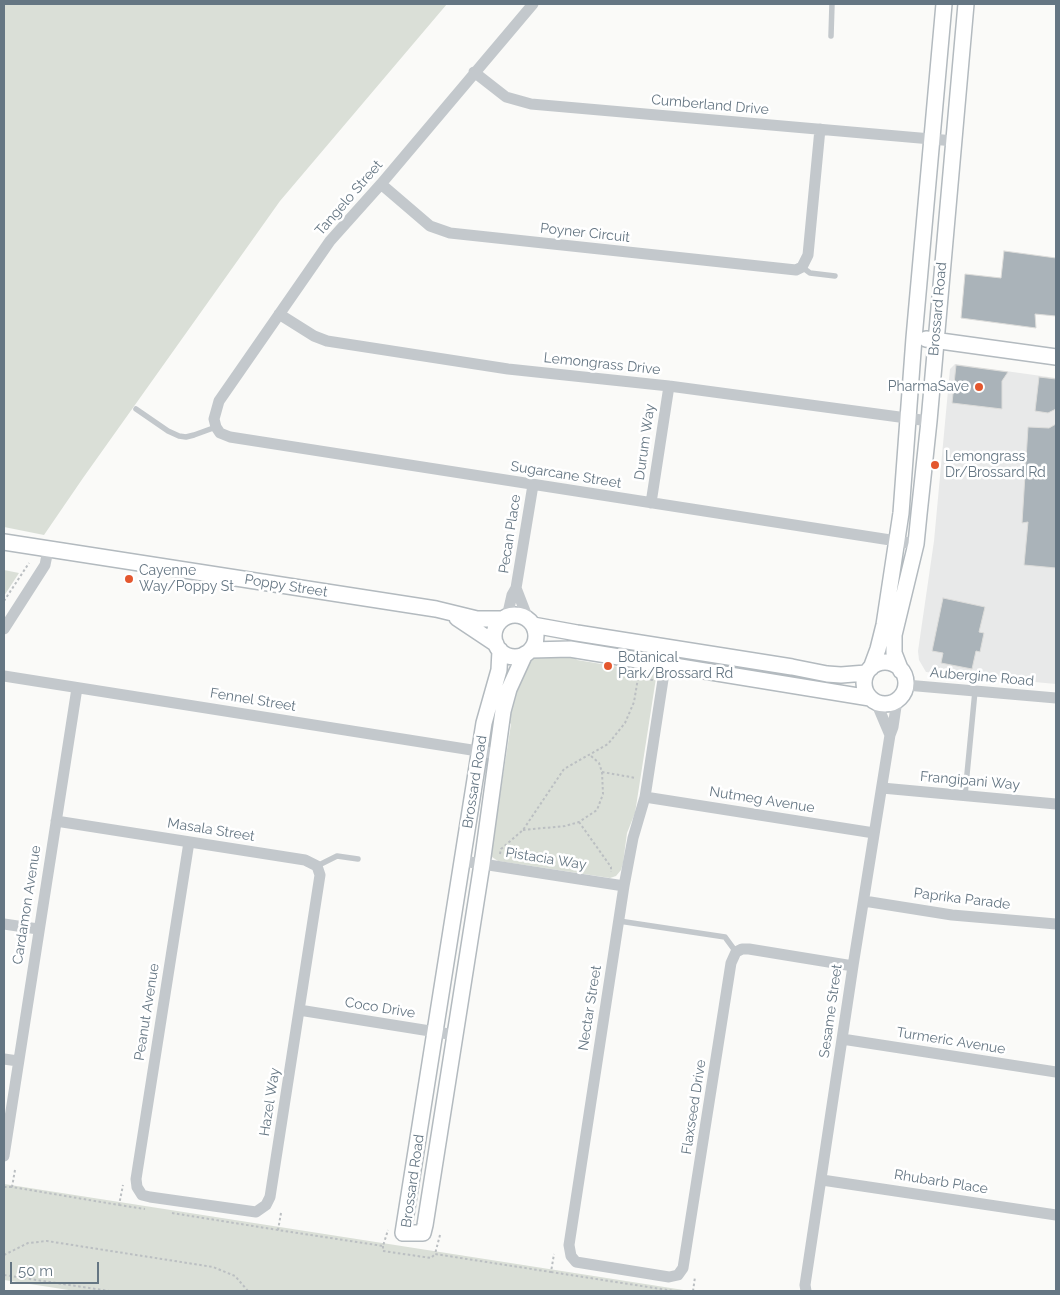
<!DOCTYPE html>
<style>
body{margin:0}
#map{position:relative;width:1060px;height:1295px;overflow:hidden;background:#fafaf8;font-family:Raleway,sans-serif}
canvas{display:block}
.frame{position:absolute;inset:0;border:5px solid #657683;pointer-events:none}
.scale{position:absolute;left:10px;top:1262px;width:89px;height:22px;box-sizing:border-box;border:2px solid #657683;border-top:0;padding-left:6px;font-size:15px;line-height:18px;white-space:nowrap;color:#657683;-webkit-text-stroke:4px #fff;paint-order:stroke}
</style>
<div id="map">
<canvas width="1060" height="1295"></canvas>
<div class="frame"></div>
<div class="scale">50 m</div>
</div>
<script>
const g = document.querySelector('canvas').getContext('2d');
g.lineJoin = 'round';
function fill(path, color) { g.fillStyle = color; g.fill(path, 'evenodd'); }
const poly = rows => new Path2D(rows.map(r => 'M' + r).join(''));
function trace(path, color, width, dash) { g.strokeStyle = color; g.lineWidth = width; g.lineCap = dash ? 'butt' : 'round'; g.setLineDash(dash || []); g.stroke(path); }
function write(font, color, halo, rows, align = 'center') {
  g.font = font + ' Raleway,sans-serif'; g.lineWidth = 5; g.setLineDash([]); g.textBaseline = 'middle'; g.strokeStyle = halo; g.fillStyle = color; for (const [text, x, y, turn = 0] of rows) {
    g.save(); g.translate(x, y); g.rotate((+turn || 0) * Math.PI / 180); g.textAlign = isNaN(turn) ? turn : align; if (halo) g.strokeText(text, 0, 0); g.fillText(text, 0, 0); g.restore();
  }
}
fill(poly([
 [955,364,1056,378,1056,684,926,672,919,660,918,651,934,541,950,369]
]), '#e8e9e9');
fill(poly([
 [4,4,447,4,280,201,83,478,44,535,4,527],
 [4,570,19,573,4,596],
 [571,652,577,660,638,670,642,666,649,668,654,672,656,678,635,813,627,833,623,863,621,870,616,876,610,878,498,861,492,857,490,852,489,843,493,840,511,724,506,719,510,700,531,659,540,654],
 [4,1184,690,1291,75,1291,4,1280]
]), '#dadfd7');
const building = poly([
 [1004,251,1056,258,1056,316,1035,314,1036,328,961,318,965,274,1001,278,1004,251],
 [956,365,1008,372,1002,381,1002,409,952,403,956,365],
 [1039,377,1056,379,1056,409,1048,413,1035,411,1039,377],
 [1056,424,1056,568,1024,565,1028,522,1022,523,1028,427,1049,428,1056,424],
 [943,598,985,607,979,632,984,633,980,652,976,651,972,669,941,663,943,653,932,651,943,598]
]);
fill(building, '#aab3b9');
trace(building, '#dcdcda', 1);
const secondary = poly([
 [926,339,1056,357],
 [4,542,436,609,477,619,503,619],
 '494 636a21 21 0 1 1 42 0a21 21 0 1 1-42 0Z',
 [457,618,496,644],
 [533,625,577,633,792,667,827,674,841,675,866,673],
 [500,650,499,670,484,723,403,1233,423,1233,425,1225,482,864,503,711,509,689,525,654],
 [531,650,570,649,870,698],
 '864 683a21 21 0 1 1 42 0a21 21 0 1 1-42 0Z',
 [871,668,878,649,884,625,901,513,914,338,944,4],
 [901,671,894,653,894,635,916,544,919,514,929,421,966,4]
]);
trace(secondary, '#b3babf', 18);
trace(poly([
 [4,601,29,563],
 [602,772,636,778],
 [579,822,611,867,611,872],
 [523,830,565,826,579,822,597,810,603,794,602,772,599,763,591,756],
 [500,854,501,849,523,830,564,769,608,744,625,723,634,702,638,678,653,680],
 [15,1170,12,1187,119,1205,123,1185],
 [4,1187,12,1187],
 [119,1205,145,1209],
 [172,1213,278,1230],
 [281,1213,278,1230,383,1246,388,1230],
 [440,1235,435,1254,551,1272,554,1254],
 [383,1246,383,1251,431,1258,435,1254],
 [4,1255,28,1243,47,1241,213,1267,235,1276,248,1291],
 [551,1272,674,1291],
 [4,1275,109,1291],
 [693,1291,695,1277],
 [791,1291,791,1290]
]), '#bbbfc2', 2, [2.5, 2.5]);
trace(poly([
 [831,36,832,4],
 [802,267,810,273,835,276],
 [136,409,168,431,179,436,186,437,194,435,216,427],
 [965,795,975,691],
 [317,866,337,856,358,859],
 [619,921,725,937,736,952]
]), '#c3c8cc', 5.5);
trace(poly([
 [533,4,381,184,330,241,219,401,214,419,216,427,220,433,230,437,916,544],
 [474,72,506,97,531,104,954,141],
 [381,184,430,226,450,233,796,270,802,267,808,255,820,129],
 [279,314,314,336,327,341,508,369,669,386,929,421],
 [651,503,669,386],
 [516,588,528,619],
 [507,617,512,595,516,588,533,485],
 [4,629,45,565,48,550],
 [668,647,645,797,633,838,624,886,569,1245,571,1256,576,1262,669,1277,678,1275,683,1268,731,963,736,952,742,949,749,949,853,966],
 [4,676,497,754],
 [906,685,1056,698],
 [876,702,890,735],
 [882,788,1056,804],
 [645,797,874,833],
 [56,821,305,860,317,866,320,875,270,1197,266,1205,256,1212,150,1197,142,1195,137,1187,136,1179,189,842],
 [463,861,624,886],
 [864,901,952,915,1056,924],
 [4,924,38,929],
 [299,1010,455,1035],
 [842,1039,1056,1072],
 [4,1059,18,1061],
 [4,1156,77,688],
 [822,1180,1056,1215],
 [806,1291,805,1285,853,966,890,735,893,727,897,700]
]), '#c3c8cc', 11);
trace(secondary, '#fff', 15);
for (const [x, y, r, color] of [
 [979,387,5,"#e4572e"],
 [935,465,5,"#e4572e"],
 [129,579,5,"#e4572e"],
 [608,666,5,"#e4572e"]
]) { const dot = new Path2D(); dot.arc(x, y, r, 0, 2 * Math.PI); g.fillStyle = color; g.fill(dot); trace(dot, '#fff', 2); }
write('14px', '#657683', '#fff', [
 ["Cumberland Drive",710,105,5],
 ["Tangelo Street",349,198,-49],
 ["Poyner Circuit",585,233,6],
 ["Brossard Road",938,309,-85],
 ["Lemongrass Drive",602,364,6],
 ["Durum Way",645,442,-82],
 ["Sugarcane Street",566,475,9],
 ["Pecan Place",510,534,-81],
 ["Poppy Street",286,586,9],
 ["Aubergine Road",982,677,5],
 ["Fennel Street",253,700,9],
 ["Frangipani Way",970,781,5],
 ["Brossard Road",475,782,-81],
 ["Nutmeg Avenue",762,800,9],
 ["Masala Street",211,830,9],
 ["Pistacia Way",546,859,9],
 ["Paprika Parade",962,899,7],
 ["Cardamon Avenue",27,905,-81],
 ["Coco Drive",380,1008,9],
 ["Nectar Street",590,1008,-81],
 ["Sesame Street",831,1011,-82],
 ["Peanut Avenue",147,1012,-81],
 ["Turmeric Avenue",951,1041,9],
 ["Hazel Way",270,1102,-81],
 ["Flaxseed Drive",694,1107,-81],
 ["Brossard Road",413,1181,-82],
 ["Rhubarb Place",941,1182,9]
]);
write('14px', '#657683', '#fff', [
 ["PharmaSave",969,387,"right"],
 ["Lemongrass",945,457],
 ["Dr/Brossard Rd",945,473],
 ["Cayenne",139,571],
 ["Way/Poppy St",139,587],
 ["Botanical",618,658],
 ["Park/Brossard Rd",618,674]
], 'left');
</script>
